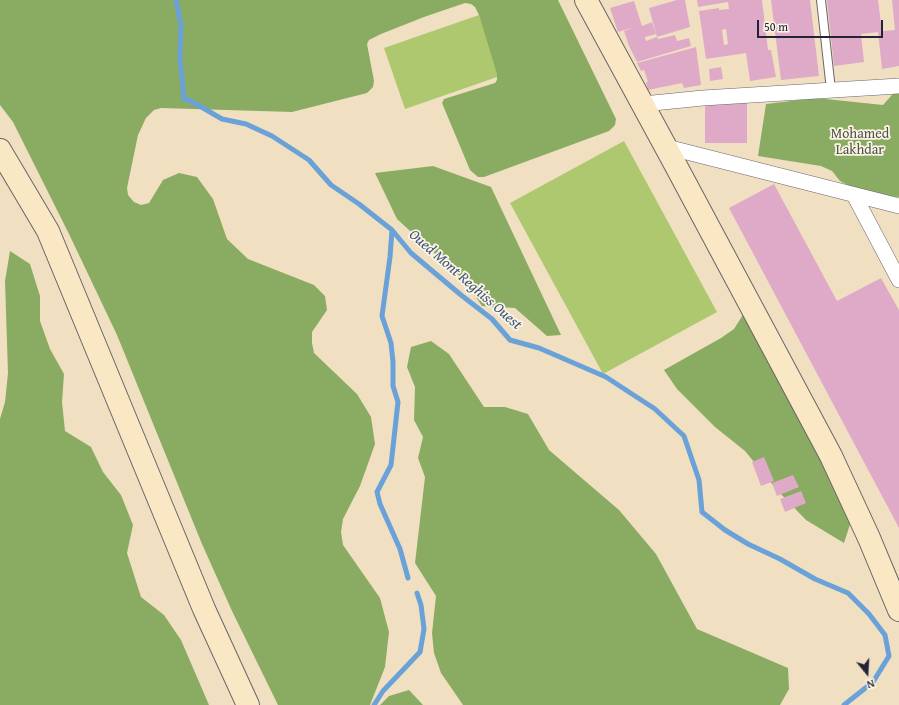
<!DOCTYPE html>
<style>
body{margin:0}
#map{position:relative;width:899px;height:705px;overflow:hidden;background:#f0e0c1;font-family:"Gentium Book Plus",serif}
canvas{display:block}
.north{position:absolute;left:847px;top:653px;width:40px;height:40px;-webkit-text-stroke:3px #fcf5e5;paint-order:stroke;rotate:162deg;font-size:11px;font-weight:700;line-height:16px;text-align:center;color:#22223b}
.north::after{content:'';display:block;margin:auto;width:14px;height:18px;background:#22223b;clip-path:polygon(50% 0,100% 100%,50% 72%,0 100%)}
.scale{position:absolute;left:757px;top:20px;width:126px;height:18px;box-sizing:border-box;border:2px solid #22223b;border-top:0;padding-left:5px;font-size:12px;line-height:14px;white-space:nowrap;color:#22223b;-webkit-text-stroke:3px #fcf5e5;paint-order:stroke}
</style>
<div id="map">
<canvas width="899" height="705"></canvas>
<div class="north">N</div>
<div class="scale">50 m</div>
</div>
<script>
const g = document.querySelector('canvas').getContext('2d');
g.lineJoin = 'round';
function fill(path, color) { g.fillStyle = color; g.fill(path, 'evenodd'); }
const poly = rows => new Path2D(rows.map(r => 'M' + r).join(''));
function trace(path, color, width, dash) { g.strokeStyle = color; g.lineWidth = width; g.lineCap = dash ? 'butt' : 'round'; g.setLineDash(dash || []); g.stroke(path); }
function write(font, color, halo, rows, align = 'center') {
  g.font = font + ' "Gentium Book Plus",serif'; g.lineWidth = 3.5; g.setLineDash([]); g.textBaseline = 'middle'; g.strokeStyle = halo; g.fillStyle = color; for (const [text, x, y, turn = 0] of rows) {
    g.save(); g.translate(x, y); g.rotate((+turn || 0) * Math.PI / 180); g.textAlign = isNaN(turn) ? turn : align; if (halo) g.strokeText(text, 0, 0); g.fillText(text, 0, 0); g.restore();
  }
}
fill(poly([
 [479,15,500,76,405,109,384,48],
 [624,141,717,312,603,374,510,203]
]), '#adc86f');
fill(poly([
 [0,0,558,0,616,119,615,125,609,131,484,177,478,177,470,170,442,103,444,99,495,83,497,80,497,74,479,15,475,7,471,4,465,3,424,17,381,34,369,40,367,44,374,81,373,87,367,93,292,112,161,108,154,110,146,118,138,135,127,188,128,195,134,202,141,205,149,203,163,180,179,173,197,177,213,199,227,239,248,259,314,285,325,296,327,310,312,332,312,343,314,353,357,394,371,417,375,444,360,486,343,519,341,532,343,545,380,598,389,632,385,667,370,705,278,705,232,611,202,544,117,335,69,234,13,122,0,105],
 [899,87,899,197,873,195,855,189,840,181,832,171,821,166,758,156,766,104,816,98,883,105],
 [433,166,491,187,561,335,547,336,515,308,482,306,465,281,397,219,375,173],
 [10,251,30,264,40,296,40,321,50,349,64,374,62,402,65,431,91,447,103,472,121,495,133,525,127,553,141,597,164,615,181,640,209,705,0,705,0,419,5,402,8,373,5,281],
 [746,310,853,515,844,543,806,520,777,490,745,451,715,427,677,389,664,370,721,338,734,329],
 [431,341,449,354,484,407,505,407,528,414,549,450,619,510,656,554,697,629,788,668,789,689,780,705,463,705,441,673,434,653,432,633,436,596,415,563,425,477,418,458,423,437,414,420,415,387,407,367,411,347],
 [409,690,423,705,380,705,389,696]
]), '#8aac62');
trace(poly([
 [176,0,181,25,180,58,184,99,191,101,222,119,246,124,272,136,309,160,331,185,359,204,392,230,411,253,461,295,492,319,510,340,539,348,606,377,655,409,684,436,699,480,702,512,725,530,748,544,780,559,815,579,848,593,869,614,885,635,889,656,873,682,844,705],
 [392,230,390,257,382,316,391,343,393,362,393,386,398,402,391,465,377,492,380,504,400,549,408,578],
 [374,705,383,691,420,652,424,629,421,605,417,593]
]), '#69a1d8', 5);
fill(poly([
 [677,0,685,0,690,27,657,37,649,8],
 [697,0,762,0,768,50,771,50,776,77,750,81,746,53,706,59,699,11,719,8,719,10,729,9,728,2,698,7],
 [726,29,728,44,724,45,722,30],
 [771,0,810,0,819,76,781,80],
 [827,0,878,0,882,31,895,30,892,0,899,0,899,66,882,69,878,32,861,34,864,62,834,66],
 [634,1,642,26,652,22,656,34,645,37,646,41,657,37,658,39,675,35,677,41,689,38,691,46,637,62,629,46,624,31,634,27,618,32,610,8],
 [696,47,701,85,684,88,682,83,648,90,646,82,648,82,644,70,641,71,637,63],
 [721,67,723,79,710,81,709,69],
 [705,101,747,101,747,143,705,143],
 [774,184,837,301,881,278,899,310,899,528,729,208],
 [764,457,774,481,761,486,752,462],
 [793,475,799,487,777,496,772,483],
 [801,491,806,503,785,512,780,499]
]), '#dfaac8');
const lane = poly([
 [821,0,831,90]
]);
const street = poly([
 [643,104,703,98,899,86],
 [667,147,899,206],
 [854,195,899,280]
]);
const secondary = poly([
 [586,0,675,164,831,456,869,538,899,610],
 [0,150,48,231,204,609,248,705]
]);
trace(lane, '#6a646a', 10);
trace(street, '#6a646a', 16);
trace(secondary, '#6a646a', 24);
trace(lane, '#fff', 8);
trace(street, '#fff', 15);
trace(secondary, '#fae7c3', 22);
write('14px', '#4c544b', '#fcf5e5', [
 ["Mohamed",860,134],
 ["Lakhdar",860,150]
]);
write('italic 15px', '#3e557a', '#fcf5e5', [
 ["Oued Mont Reghiss Ouest",465,280,41]
]);
</script>
